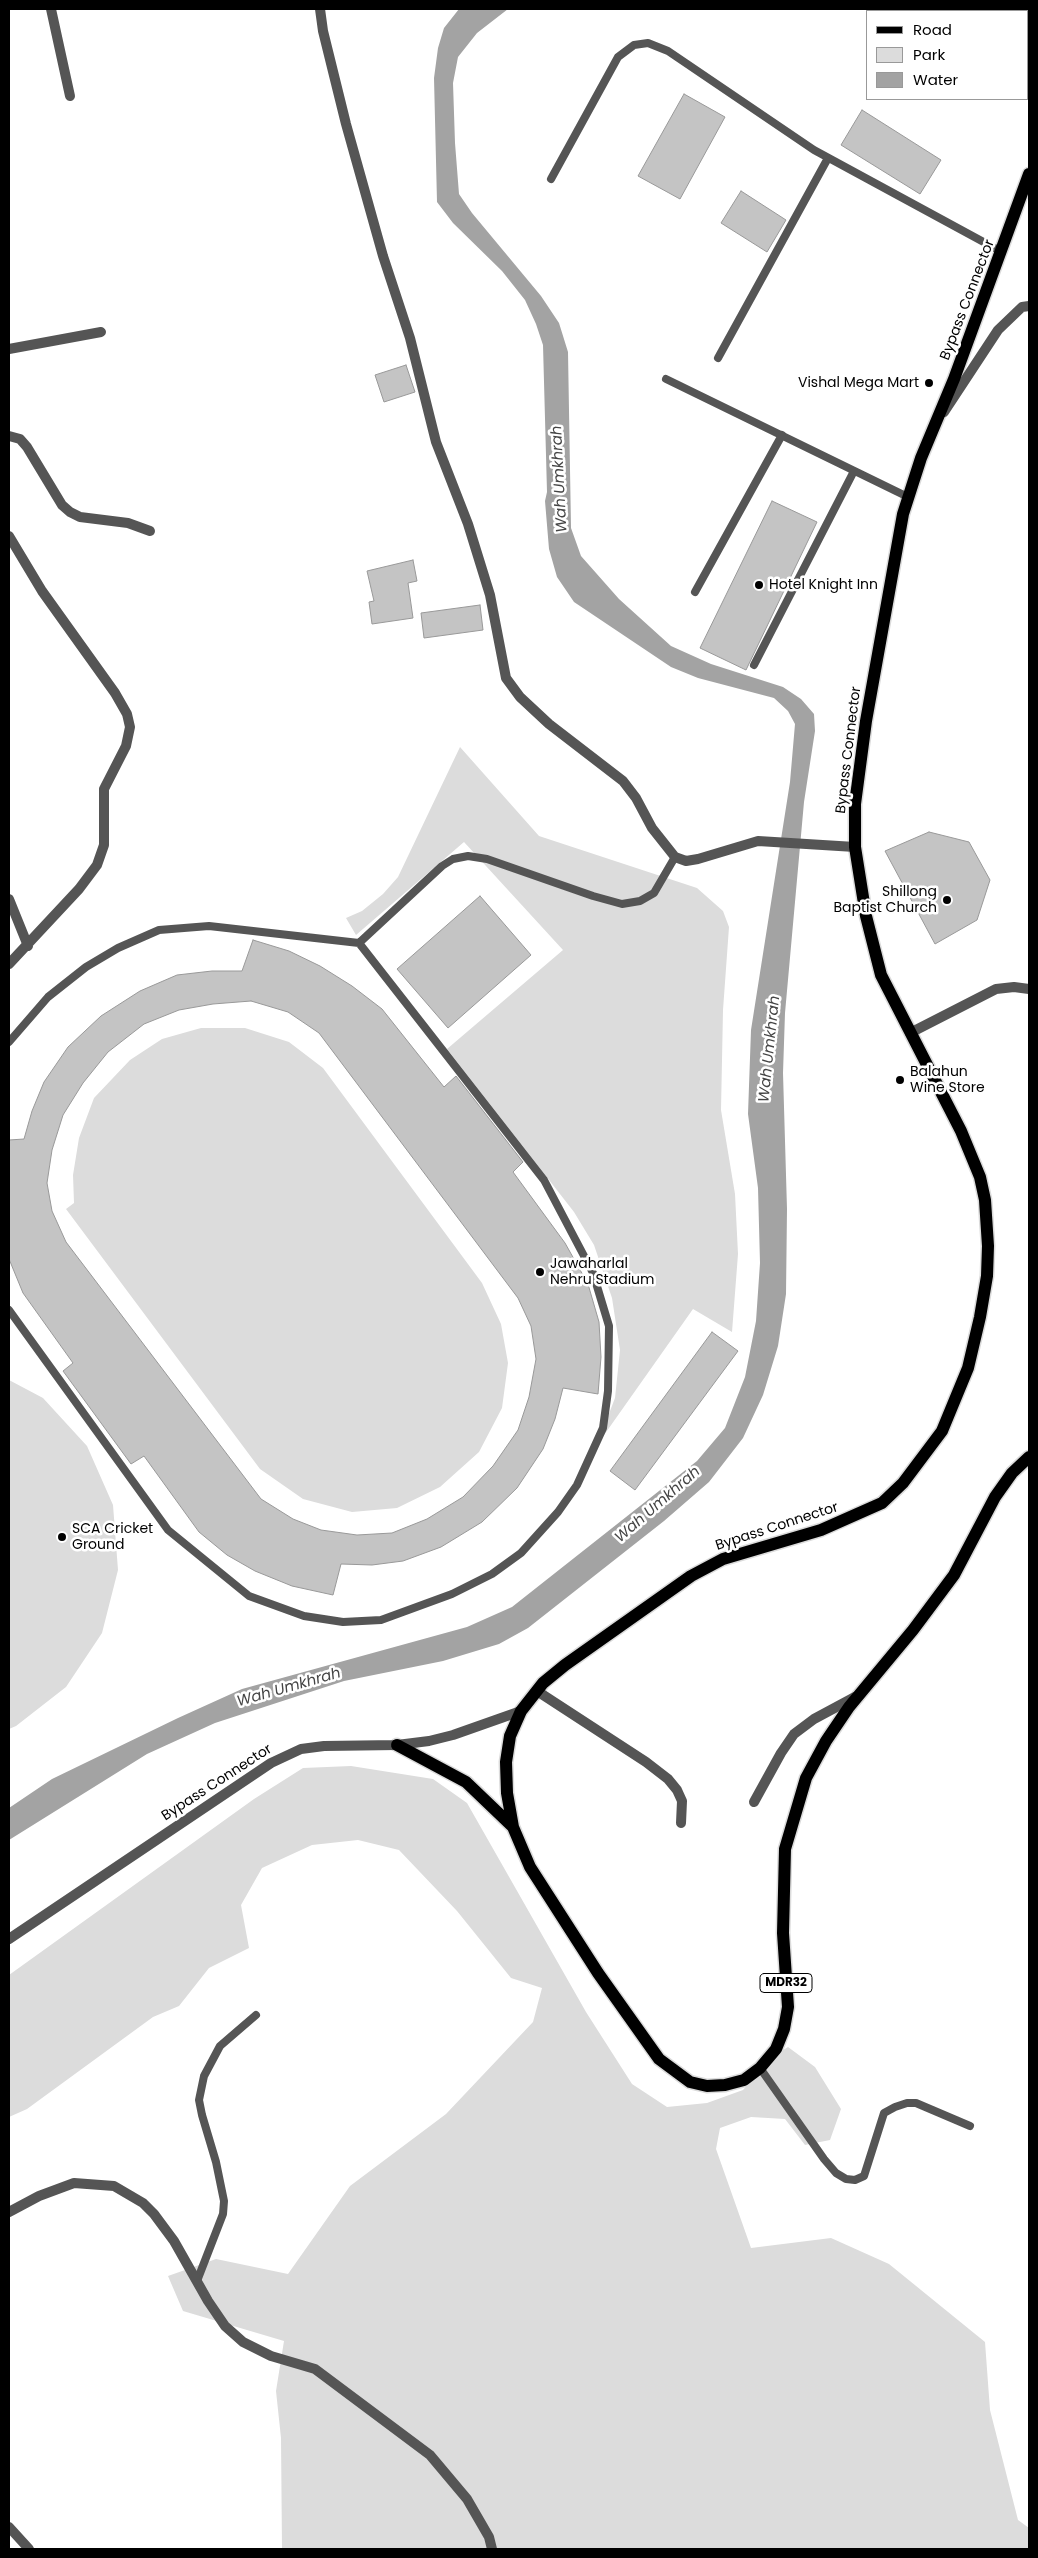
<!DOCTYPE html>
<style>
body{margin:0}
#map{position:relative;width:1038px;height:2558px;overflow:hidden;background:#fff;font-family:Poppins,sans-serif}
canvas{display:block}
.frame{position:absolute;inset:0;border:10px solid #000;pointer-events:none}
.legend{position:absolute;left:866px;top:10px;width:162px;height:90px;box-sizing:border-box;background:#fff;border:1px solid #999;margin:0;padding:6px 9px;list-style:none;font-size:15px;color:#000}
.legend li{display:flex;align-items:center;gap:10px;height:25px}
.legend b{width:25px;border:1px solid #999}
</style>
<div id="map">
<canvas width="1038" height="2558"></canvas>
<div class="frame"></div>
<ul class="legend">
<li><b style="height:6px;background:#000"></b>Road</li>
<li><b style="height:14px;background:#dcdcdc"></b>Park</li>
<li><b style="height:14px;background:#a3a3a3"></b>Water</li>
</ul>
</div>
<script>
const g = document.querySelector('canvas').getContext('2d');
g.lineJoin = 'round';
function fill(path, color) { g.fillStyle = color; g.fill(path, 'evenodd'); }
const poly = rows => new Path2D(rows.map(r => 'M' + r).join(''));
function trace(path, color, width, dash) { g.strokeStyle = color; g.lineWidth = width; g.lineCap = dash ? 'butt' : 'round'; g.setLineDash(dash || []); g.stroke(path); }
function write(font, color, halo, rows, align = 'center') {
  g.font = font + ' Poppins,sans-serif'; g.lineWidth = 5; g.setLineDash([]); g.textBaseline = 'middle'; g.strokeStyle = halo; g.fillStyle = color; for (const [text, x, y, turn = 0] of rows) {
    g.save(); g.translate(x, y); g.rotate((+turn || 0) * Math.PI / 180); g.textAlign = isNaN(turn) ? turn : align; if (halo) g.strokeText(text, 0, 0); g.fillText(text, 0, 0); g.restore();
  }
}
fill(poly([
 [460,747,539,836,697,888,723,911,729,927,723,1010,721,1110,735,1194,738,1254,732,1332,693,1309,597,1445,615,1398,620,1350,612,1298,594,1245,574,1212,447,1049,563,950,464,842,356,935,346,918,362,911,383,894,398,877],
 [201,1028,245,1028,289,1042,323,1068,482,1283,501,1324,508,1363,502,1408,479,1452,440,1487,397,1508,352,1512,303,1499,260,1469,66,1209,74,1203,73,1175,79,1138,94,1098,130,1060,162,1039],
 [9,1380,43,1398,87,1446,113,1505,118,1570,102,1633,66,1687,16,1726,9,1729],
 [351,1766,433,1779,467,1803,586,2012,632,2084,667,2107,707,2103,743,2090,772,2057,788,2047,815,2067,841,2109,830,2140,805,2145,785,2119,751,2117,720,2128,716,2149,751,2248,831,2238,889,2264,985,2342,990,2410,1018,2520,1029,2528,1029,2549,282,2549,281,2438,276,2391,284,2341,183,2311,168,2276,216,2259,288,2274,350,2186,446,2114,533,2022,542,1988,511,1978,457,1911,399,1850,358,1840,312,1845,262,1868,241,1905,249,1948,209,1968,179,2006,153,2017,27,2109,9,2117,9,1975,254,1799,303,1768]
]), '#dcdcdc');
fill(poly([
 [459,9,508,9,477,33,458,57,453,83,455,143,459,194,472,213,541,296,559,323,568,352,571,528,581,556,619,599,671,646,711,664,783,687,801,699,814,714,815,731,804,802,785,1013,783,1073,787,1209,786,1294,778,1346,763,1395,743,1438,709,1482,664,1521,528,1628,499,1644,443,1661,344,1681,215,1723,147,1754,9,1840,9,1808,52,1779,178,1718,242,1689,467,1627,512,1607,697,1461,725,1428,745,1377,756,1321,760,1263,758,1188,748,1114,751,1030,790,782,795,724,788,711,774,698,698,678,671,667,574,602,557,577,549,549,545,501,547,492,543,345,536,324,525,300,502,271,453,223,437,202,434,78,438,48,444,28]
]), '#a3a3a3');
const building = poly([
 [684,94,725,117,680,199,638,176,684,94],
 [862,110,941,160,920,194,841,145,862,110],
 [741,191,786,220,767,252,721,223,741,191],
 [406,365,415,392,384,402,375,375,406,365],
 [772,501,817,522,746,670,700,648,772,501],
 [413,560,417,581,408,583,413,618,372,624,369,602,374,601,367,571,413,560],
 [480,605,483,630,424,638,421,613,480,605],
 [929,832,969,842,990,880,977,920,935,944,885,851,929,832],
 [480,896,531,955,448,1028,397,969,480,896],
 [253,940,289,951,320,966,352,986,382,1009,444,1087,456,1076,523,1162,513,1172,565,1243,588,1284,599,1322,601,1357,598,1394,563,1388,555,1419,543,1449,517,1488,482,1522,441,1547,403,1561,372,1565,341,1564,333,1595,292,1586,255,1571,227,1555,199,1532,144,1456,131,1464,63,1371,73,1363,23,1293,9,1259,9,1140,24,1139,32,1111,44,1082,68,1047,101,1016,140,991,177,975,212,971,242,971,253,940],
 [251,1001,288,1012,319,1033,518,1298,531,1326,536,1359,529,1397,518,1430,493,1466,463,1497,427,1519,392,1533,357,1535,321,1530,293,1519,261,1499,66,1242,52,1211,47,1183,52,1150,63,1115,83,1083,108,1052,144,1024,179,1010,213,1004,251,1001],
 [712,1332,738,1351,635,1490,610,1471,712,1332]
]);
fill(building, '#c4c4c4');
trace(building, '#999', 1);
const primary = poly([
 [1029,174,954,379,921,458,903,514,866,721,855,804,855,847,866,916,881,975,961,1131,980,1177,985,1200,988,1246,987,1276,980,1317,968,1368,942,1431,903,1483,882,1503,821,1530,723,1559,691,1576,565,1665,543,1683,521,1711,510,1736,506,1762,507,1793,513,1827,530,1867,598,1973,659,2059,690,2082,707,2086,725,2085,744,2080,760,2068,776,2049,784,2029,788,2007,783,1933,785,1849,806,1778,826,1741,849,1707,913,1630,954,1575,995,1497,1012,1473,1029,1457],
 [397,1745,466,1782,513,1827]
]);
trace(primary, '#dbdbdb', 15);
trace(poly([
 [551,179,618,57,634,45,648,43,668,51,814,150,1002,252],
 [718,358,828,158],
 [666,379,908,497],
 [695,592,782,435],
 [754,665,854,471],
 [359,943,442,866,453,859,468,856,487,859,593,896,622,904,640,901,654,893,675,857],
 [9,1042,48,997,86,967,118,948,159,930,209,926,359,943,544,1180,593,1273,609,1326,608,1391,603,1428,577,1485,558,1512,521,1553,492,1574,452,1594,381,1620,343,1622,304,1616,249,1596,168,1530,9,1310],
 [760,2068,824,2159,836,2173,846,2179,855,2180,864,2176,884,2113,895,2107,907,2103,916,2103,970,2126],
 [197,2281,223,2214,224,2201,216,2162,202,2115,199,2100,204,2076,220,2046,256,2015]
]), '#555', 8);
trace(poly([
 [51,9,70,96],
 [9,349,101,332],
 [9,436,20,439,27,447,62,505,70,512,80,517,128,523,150,531],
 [9,536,42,591,115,693,127,714,130,727,126,746,104,789,104,845,97,865,79,889,9,964],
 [9,899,28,946],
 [537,1691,646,1762,668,1779,677,1790,682,1801,681,1823],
 [754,1802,781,1753,794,1734,814,1719,855,1697]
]), '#555', 10);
trace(poly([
 [320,9,323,31,346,124,383,256,410,338,436,442,468,524,490,595,506,678,520,697,549,724,623,781,636,798,652,828,675,857,686,861,698,859,758,841,855,847],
 [944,412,998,330,1022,307,1029,306],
 [910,1033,996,989,1014,987,1029,989],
 [9,1939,271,1763,301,1749,324,1746,397,1745,429,1741,453,1735,521,1711],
 [9,2212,39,2196,74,2183,114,2186,143,2203,154,2214,174,2241,208,2301,225,2326,243,2342,271,2356,315,2369,430,2455,467,2499,489,2537,492,2549],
 [9,2527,29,2549]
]), '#555', 10);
trace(primary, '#000', 12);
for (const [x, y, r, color] of [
 [929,383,5,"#000"],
 [759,585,5,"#000"],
 [947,900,5,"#000"],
 [900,1080,5,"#000"],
 [540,1272,5,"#000"],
 [62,1537,5,"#000"]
]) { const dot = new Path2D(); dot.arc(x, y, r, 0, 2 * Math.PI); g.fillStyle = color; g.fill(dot); trace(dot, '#fff', 2); }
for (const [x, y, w] of [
 [786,1983,52]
]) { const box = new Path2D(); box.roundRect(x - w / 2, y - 9.5, w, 19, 4); g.fillStyle = '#fff'; g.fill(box); trace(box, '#000', 1); }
write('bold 12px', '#000', null, [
 ["MDR32",786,1983]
]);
write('14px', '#000', '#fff', [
 ["Bypass Connector",968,300,-69],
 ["Bypass Connector",849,750,-83],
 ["Bypass Connector",777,1527,-18],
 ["Bypass Connector",217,1783,-33]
]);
write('14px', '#000', '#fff', [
 ["Vishal Mega Mart",919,383,"right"],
 ["Hotel Knight Inn",769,585],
 ["Shillong",937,892,"right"],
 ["Baptist Church",937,908,"right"],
 ["Balahun",910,1072],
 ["Wine Store",910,1088],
 ["Jawaharlal",550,1264],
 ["Nehru Stadium",550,1280],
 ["SCA Cricket",72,1529],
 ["Ground",72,1545]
], 'left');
write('italic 15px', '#444', '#fff', [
 ["Wah Umkhrah",560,479,-93],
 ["Wah Umkhrah",770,1049,-84],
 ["Wah Umkhrah",658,1505,-41],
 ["Wah Umkhrah",289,1688,-16]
]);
</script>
